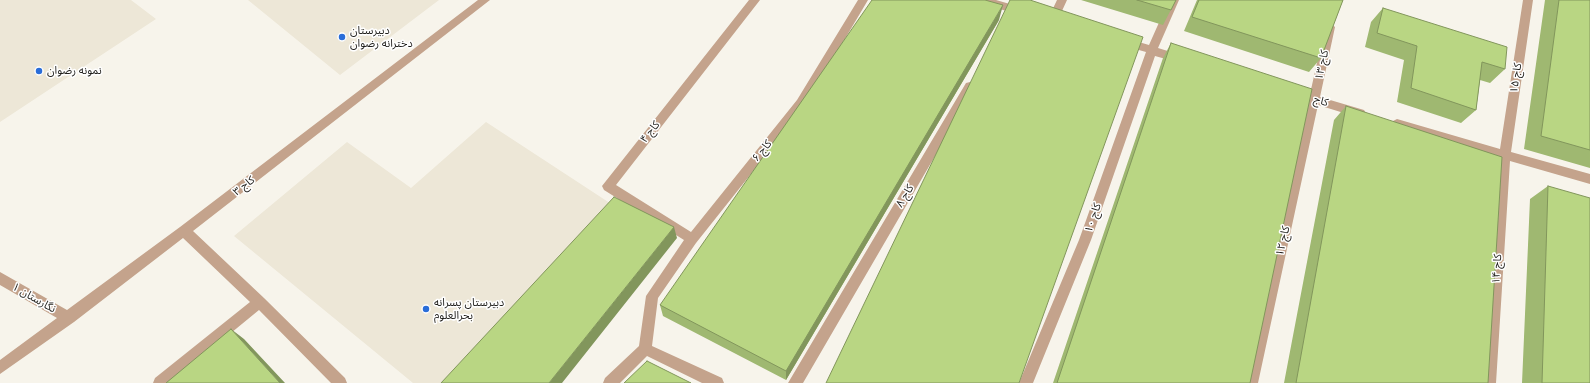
<!DOCTYPE html>
<meta charset="utf-8">
<style>
body{margin:0}
canvas{display:block;background:#f7f4eb}
</style>
<canvas width="1590" height="383"></canvas>
<script>
const g = document.querySelector('canvas').getContext('2d');
g.lineJoin = 'round';
function fill(path, color) { g.fillStyle = color; g.fill(path, 'evenodd'); }
const poly = rows => new Path2D(rows.map(r => 'M' + r).join(''));
function trace(path, color, width, dash) { g.strokeStyle = color; g.lineWidth = width; g.lineCap = dash ? 'butt' : 'round'; g.setLineDash(dash || []); g.stroke(path); }
function write(font, color, halo, rows, align = 'center') {
  g.font = font + ' Montserrat,"Noto Sans Arabic",sans-serif'; g.lineWidth = 3; g.setLineDash([]); g.textBaseline = 'middle'; g.strokeStyle = halo; g.fillStyle = color; for (const [text, x, y, turn = 0] of rows) {
    g.save(); g.translate(x, y); g.rotate((+turn || 0) * Math.PI / 180); g.textAlign = isNaN(turn) ? turn : align; if (halo) g.strokeText(text, 0, 0); g.fillText(text, 0, 0); g.restore();
  }
}
fill(poly([
 [0,0,131,0,156,19,0,122],
 [248,0,439,0,340,75],
 [486,122,622,211,457,383,413,383,234,236,347,142,411,188]
]), '#ede7d7');
fill(poly([
 [478,0,490,0,193,231,264,298,345,378,347,383,331,383,259,310,170,383,153,383,155,378,250,302,183,238,74,322,0,374,0,360,57,318,0,285,0,272,67,310,180,227,478,0],
 [749,0,760,0,616,185,691,232,797,100,858,0,868,0,805,106,696,243,658,298,652,346,722,378,724,383,702,383,647,356,620,383,603,383,605,378,639,346,646,296,684,240,604,190,602,186,749,0],
 [979,0,996,0,1027,9,1028,12,1023,16,980,3,979,0],
 [1057,0,1067,0,1056,24,1052,25,1047,21,1057,0],
 [1169,0,1179,0,1158,48,1184,56,1185,59,1180,63,1155,56,1091,240,1033,383,1019,383,1079,240,1146,52,1121,45,1120,42,1125,38,1149,45,1169,0],
 [1523,0,1533,0,1511,152,1590,174,1590,184,1510,161,1496,383,1482,383,1499,158,1397,129,1393,127,1391,124,1393,121,1397,119,1500,149,1523,0],
 [1330,23,1335,27,1320,97,1364,110,1366,113,1364,116,1360,118,1318,105,1258,383,1244,383,1308,102,1291,97,1289,94,1291,91,1295,90,1310,94,1325,27,1330,23],
 [970,82,974,83,976,86,974,89,803,383,788,383,966,83,970,82]
]), '#c4a38c');
fill(poly([
 [1081,0,1176,0,1163,25],
 [1197,0,1343,0,1321,58,1309,72,1184,31],
 [1545,0,1590,0,1590,168,1524,149],
 [1383,8,1505,69,1490,83,1480,80,1476,110,1461,123,1397,102,1404,60,1365,47,1371,22],
 [999,20,786,380,663,316,660,305],
 [1171,43,1250,383,1053,383,1163,58],
 [1346,106,1488,383,1284,383,1334,120],
 [1548,186,1590,383,1522,383,1530,199]
]), '#9fb871');
fill(poly([
 [1003,5,999,20,786,380,786,371],
 [674,227,677,238,562,383,549,383],
 [231,329,244,339,285,383,280,383]
]), '#82965c');
const building = poly([
 [872,0,985,0,1003,5,786,371,660,305,872,0],
 [1010,0,1030,0,1143,37,1019,383,826,383,1010,0],
 [1137,0,1176,0,1171,10,1137,0],
 [1199,0,1343,0,1321,58,1192,17,1199,0],
 [1559,0,1590,0,1590,150,1541,136,1559,0],
 [1383,8,1507,47,1505,69,1482,62,1476,110,1411,88,1417,46,1377,33,1383,8],
 [1171,43,1312,89,1250,383,1057,383,1171,43],
 [1346,106,1502,157,1488,383,1296,383,1346,106],
 [1548,186,1590,198,1590,383,1542,383,1548,186],
 [614,197,674,227,549,383,441,383,614,197],
 [231,329,280,383,166,383,231,329],
 [647,361,691,383,624,383,647,361]
]);
fill(building, '#b9d683');
trace(building, '#82965c', 1);
for (const [x, y, r, color] of [
 [342,37,4,"#296dd9"],
 [39,71,4,"#296dd9"],
 [426,309,4,"#296dd9"]
]) { const dot = new Path2D(); dot.arc(x, y, r, 0, 2 * Math.PI); g.fillStyle = color; g.fill(dot); trace(dot, '#fff', 1.5); }
write('11px', '#1f1e1b', '#fff', [
 ["دبیرستان",350,31],
 ["دخترانه رضوان",350,44],
 ["نمونه رضوان",47,71],
 ["دبیرستان پسرانه",434,303],
 ["بحرالعلوم",434,316]
], 'left');
write('11px', '#1f1e1b', '#fff', [
 ["کاج ۱۳",1322,65,-78],
 ["کاج ۱۵",1516,78,-82],
 ["کاج",1321,101,16],
 ["کاج ۴",650,132,-52],
 ["کاج ۶",762,151,-51],
 ["کاج ۳",244,186,-38],
 ["کاج ۸",905,196,-59],
 ["کاج ۱۰",1093,218,-71],
 ["کاج ۱۲",1283,241,-77],
 ["کاج ۱۴",1497,269,-86],
 ["نگارستان ۱",34,298,30]
]);
</script>
